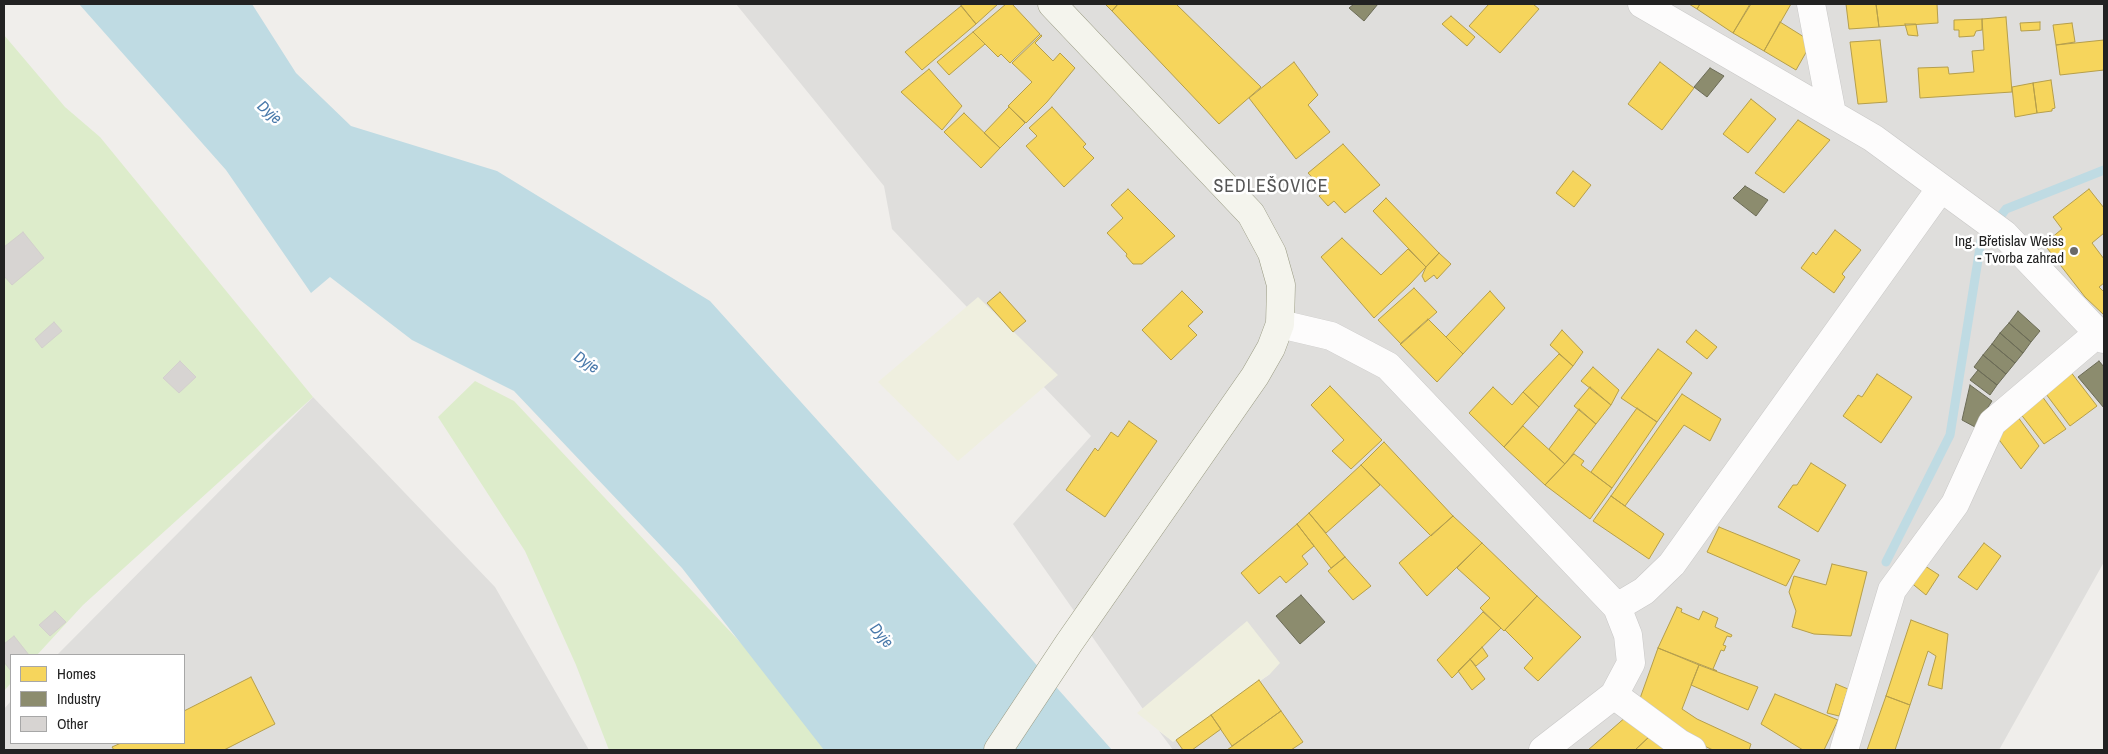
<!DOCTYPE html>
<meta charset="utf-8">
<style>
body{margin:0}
#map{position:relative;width:2108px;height:754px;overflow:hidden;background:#f0eeeb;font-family:"Archivo Narrow",sans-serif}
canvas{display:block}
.frame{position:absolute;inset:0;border:5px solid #222;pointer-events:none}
.legend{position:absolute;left:10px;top:654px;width:175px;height:90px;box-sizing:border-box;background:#fff;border:1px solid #a7a7a7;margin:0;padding:6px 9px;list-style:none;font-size:15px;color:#222}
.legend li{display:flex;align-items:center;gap:10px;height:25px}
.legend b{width:25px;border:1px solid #a7a7a7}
</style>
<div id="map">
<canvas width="2108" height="754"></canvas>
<div class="frame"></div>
<ul class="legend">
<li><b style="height:14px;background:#f6d55c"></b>Homes</li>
<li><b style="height:14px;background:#8c8c6e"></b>Industry</li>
<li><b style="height:14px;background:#d7d4d2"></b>Other</li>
</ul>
</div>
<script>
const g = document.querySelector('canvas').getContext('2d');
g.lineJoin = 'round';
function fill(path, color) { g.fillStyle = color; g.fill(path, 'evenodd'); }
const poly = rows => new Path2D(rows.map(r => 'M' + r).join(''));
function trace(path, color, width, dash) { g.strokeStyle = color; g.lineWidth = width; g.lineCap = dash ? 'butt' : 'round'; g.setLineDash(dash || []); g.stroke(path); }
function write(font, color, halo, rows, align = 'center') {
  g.font = font + ' "Archivo Narrow",sans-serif'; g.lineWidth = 5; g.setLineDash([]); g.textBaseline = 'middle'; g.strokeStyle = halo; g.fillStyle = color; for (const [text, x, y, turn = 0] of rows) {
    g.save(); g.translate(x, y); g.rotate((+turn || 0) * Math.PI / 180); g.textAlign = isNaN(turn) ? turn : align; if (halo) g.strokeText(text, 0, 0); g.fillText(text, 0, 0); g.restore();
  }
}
fill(poly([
 [736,4,2104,4,2104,562,1999,750,1173,750,1159,731,1173,741,1270,674,1143,709,1013,524,1091,436,892,229,884,186],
 [313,397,495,587,589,750,4,750,4,709,11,701,11,743,184,743,184,655,57,655]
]), '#dfdedc');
fill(poly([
 [978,297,1058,375,958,461,878,382],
 [1247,621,1280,663,1270,674,1173,742,1137,713]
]), '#efefdf');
fill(poly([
 [4,35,65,107,100,137,313,397,83,605,37,655,11,655,11,683,4,691],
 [475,381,514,401,784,689,827,750,609,750,576,665,525,551,438,417]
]), '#ddeccb');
fill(poly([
 [79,4,252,4,296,73,351,126,497,171,710,301,964,583,1112,750,824,750,682,568,514,391,412,340,330,277,311,293,226,170]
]), '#bfdbe3');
const homes = poly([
 [960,4,998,4,976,24,960,4],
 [1006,4,1012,4,1040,34,1010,63,1001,54,998,57,973,32,1006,4],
 [1105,4,1118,4,1112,11,1105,4],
 [1118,4,1176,4,1261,87,1219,124,1112,11,1118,4],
 [1489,4,1533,4,1539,9,1500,53,1469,26,1489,4],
 [1689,4,1700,4,1697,9,1689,4],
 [1700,4,1751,4,1733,33,1697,9,1700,4],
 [1750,4,1791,4,1764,51,1733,33,1750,4],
 [1846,4,1876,4,1879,27,1849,29,1846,4],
 [1876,4,1937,4,1938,23,1879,27,1876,4],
 [961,6,976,24,922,70,905,52,961,6],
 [1451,16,1475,37,1467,46,1442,24,1451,16],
 [2006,17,2012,92,1920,98,1918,68,1948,67,1949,74,1974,72,1972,51,1984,50,1982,19,2006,17],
 [1982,19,1982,30,1976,31,1974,36,1959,37,1959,30,1954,30,1954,20,1982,19],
 [1780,22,1812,42,1796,70,1764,51,1780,22],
 [2040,22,2040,30,2021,31,2020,23,2040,22],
 [2072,23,2075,42,2056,45,2053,25,2072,23],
 [1905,24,1916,24,1918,36,1908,35,1905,24],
 [973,32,985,44,949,75,937,62,973,32],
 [1041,35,1042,36,1035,43,1053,61,1060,53,1075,68,1047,102,1026,123,1008,106,1032,82,1012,63,1041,35],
 [1880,40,1887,102,1858,104,1850,42,1880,40],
 [2104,40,2104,70,2060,75,2056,45,2104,40],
 [1294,62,1318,95,1308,105,1330,132,1296,159,1249,98,1294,62],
 [1660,62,1694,88,1662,130,1628,104,1660,62],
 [929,69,962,106,942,130,901,92,929,69],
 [2051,80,2055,108,2052,109,2052,111,2037,113,2033,83,2051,80],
 [2033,83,2037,113,2015,117,2012,87,2033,83],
 [1751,99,1776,119,1748,153,1723,134,1751,99],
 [1009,107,1025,123,1000,148,984,133,1009,107],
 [1052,107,1086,144,1083,147,1094,158,1064,187,1026,146,1037,136,1029,128,1052,107],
 [964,113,1000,148,981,168,944,132,964,113],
 [1798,120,1830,140,1784,193,1755,173,1798,120],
 [1343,144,1380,185,1345,213,1334,201,1328,206,1319,196,1325,191,1308,173,1343,144],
 [1573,171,1591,185,1574,207,1556,193,1573,171],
 [1128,189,1175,236,1142,264,1133,264,1126,256,1127,254,1107,233,1123,218,1111,205,1128,189],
 [2089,189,2104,208,2104,233,2092,243,2104,259,2104,283,2099,287,2104,292,2104,315,2085,297,2044,244,2062,229,2053,217,2089,189],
 [1386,198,1439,253,1426,267,1373,211,1386,198],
 [1835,230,1861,250,1842,274,1845,277,1834,293,1801,268,1813,252,1816,255,1835,230],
 [1342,238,1381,275,1408,249,1426,267,1410,284,1374,318,1321,257,1342,238],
 [1439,253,1451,264,1437,279,1434,275,1425,282,1422,276,1426,267,1439,253],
 [1414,288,1437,312,1401,344,1378,320,1414,288],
 [1182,291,1203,312,1188,326,1197,335,1171,360,1142,330,1182,291],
 [1490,291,1505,308,1463,354,1446,337,1490,291],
 [1000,292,1026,321,1013,332,987,303,1000,292],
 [1428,319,1463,354,1437,382,1400,344,1428,319],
 [1562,330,1583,352,1573,366,1550,345,1562,330],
 [1696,330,1717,347,1707,359,1686,342,1696,330],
 [1658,349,1692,373,1657,422,1621,398,1658,349],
 [1559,354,1573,366,1539,407,1523,392,1559,354],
 [1593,367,1619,390,1611,405,1581,381,1593,367],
 [2070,371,2097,406,2070,426,2043,390,2070,371],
 [1877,374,1912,397,1881,443,1843,416,1858,395,1862,397,1877,374],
 [1330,386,1382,440,1351,469,1332,451,1344,440,1311,405,1330,386],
 [1493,387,1512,405,1523,392,1539,407,1504,447,1469,413,1493,387],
 [1590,387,1611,405,1596,424,1574,406,1590,387],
 [2039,392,2066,429,2044,444,2016,408,2039,392],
 [1682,394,1721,419,1710,441,1684,425,1625,506,1611,496,1682,394],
 [1637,408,1657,422,1612,488,1591,472,1637,408],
 [1579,409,1596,424,1565,464,1549,449,1579,409],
 [2015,413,2039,446,2021,469,1997,437,2015,413],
 [1129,421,1157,441,1105,517,1066,490,1095,448,1098,451,1111,432,1118,437,1129,421],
 [1523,426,1565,464,1545,485,1504,447,1523,426],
 [1384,442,1453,516,1431,536,1361,465,1384,442],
 [1574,454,1584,461,1581,465,1612,488,1590,519,1545,485,1574,454],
 [1811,463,1846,485,1818,532,1778,507,1793,485,1797,485,1811,463],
 [1361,465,1380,485,1326,533,1309,513,1361,465],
 [1611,496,1664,534,1649,559,1593,521,1611,496],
 [1309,513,1345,557,1331,568,1297,524,1309,513],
 [1453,516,1482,543,1427,596,1399,563,1453,516],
 [1297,524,1314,546,1302,556,1308,564,1286,583,1280,576,1259,594,1241,573,1297,524],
 [1719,527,1800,560,1786,586,1707,552,1719,527],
 [1482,543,1537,596,1504,631,1480,608,1490,598,1457,568,1482,543],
 [1984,543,2001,556,1977,590,1958,577,1984,543],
 [1345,557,1371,586,1353,600,1328,571,1345,557],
 [1832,564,1867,572,1851,636,1814,634,1792,627,1796,611,1789,592,1794,576,1826,585,1832,564],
 [1922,564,1939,575,1926,595,1909,581,1922,564],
 [1537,596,1581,637,1538,681,1524,668,1533,658,1505,630,1537,596],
 [1677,607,1682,609,1681,612,1699,620,1703,611,1718,618,1715,627,1732,635,1731,637,1727,636,1723,645,1726,646,1724,651,1721,650,1713,669,1717,671,1658,648,1677,607],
 [1483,612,1501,628,1452,678,1437,660,1483,612],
 [1911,620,1948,634,1942,689,1928,685,1936,656,1928,651,1910,705,1886,696,1911,620],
 [1482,647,1488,656,1476,666,1470,659,1482,647],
 [1658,648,1699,665,1682,709,1697,719,1751,744,1749,750,1713,750,1687,738,1638,704,1658,648],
 [1470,659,1485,679,1472,690,1458,671,1470,659],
 [1699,665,1758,687,1748,710,1691,685,1699,665],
 [251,677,275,724,224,750,114,750,112,747,121,743,184,743,184,711,251,677],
 [1259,680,1281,711,1232,746,1211,715,1259,680],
 [1836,684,1848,689,1839,716,1827,713,1836,684],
 [1775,694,1838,720,1824,750,1803,750,1761,724,1775,694],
 [1886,696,1910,705,1895,750,1867,750,1886,696],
 [1281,711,1303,742,1291,750,1227,750,1281,711],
 [1211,715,1221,729,1192,750,1183,750,1176,740,1211,715],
 [1627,716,1650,736,1635,750,1588,750,1627,716],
 [1650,736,1671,750,1635,750,1650,736]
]);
fill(homes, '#f6d55c');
trace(homes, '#b69f4b', 1);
const industry = poly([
 [1354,4,1378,4,1364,21,1349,8,1354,4],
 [1710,68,1724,76,1707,97,1694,87,1710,68],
 [1745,186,1768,200,1756,216,1733,198,1745,186],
 [2018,311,2040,331,2031,342,2009,323,2018,311],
 [2009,323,2031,342,2023,353,2000,333,2009,323],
 [2000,333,2023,353,2015,363,1992,344,2000,333],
 [1992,344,2015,363,2006,374,1983,355,1992,344],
 [1983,355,2006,374,1997,385,1974,367,1983,355],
 [2099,361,2104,367,2104,408,2078,377,2099,361],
 [1978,370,1997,385,1990,395,1970,380,1978,370],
 [1970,385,1992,401,1975,427,1962,420,1970,385],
 [1301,595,1325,622,1300,644,1276,616,1301,595]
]);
fill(industry, '#8c8c6e');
trace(industry, '#6c6c57', 1);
trace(poly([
 [1886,562,1950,435,1981,241,2006,209,2104,170]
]), '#bfdbe3', 9);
const building = poly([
 [23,232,44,258,12,285,4,276,4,247,23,232],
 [54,322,62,331,42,348,35,339,54,322],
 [180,361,196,377,179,393,163,378,180,361],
 [55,611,66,622,50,636,39,625,55,611],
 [14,636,29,655,11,655,11,671,4,662,4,644,14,636]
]);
fill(building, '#d7d4d2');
trace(building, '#d3d0cc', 1);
const street = poly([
 [1642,4,1873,138,2004,234,2104,339],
 [1811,4,1832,114],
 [1280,324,1331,336,1388,366,1617,607,1628,635,1631,663,1614,695,1543,750],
 [1617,607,1644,591,1672,564,1941,188],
 [1614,695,1679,743,1692,750],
 [1844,750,1892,590,1955,504,1992,423,2098,333]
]);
const secondary = poly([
 [998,750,1069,643,1255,376,1271,348,1280,324,1281,285,1272,253,1251,214,1052,4]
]);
trace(street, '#c9c8c7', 29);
trace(secondary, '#999a82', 29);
trace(street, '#fdfcfc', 28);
trace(secondary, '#f4f4ed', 28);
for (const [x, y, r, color] of [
 [2074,251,5,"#6a6968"]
]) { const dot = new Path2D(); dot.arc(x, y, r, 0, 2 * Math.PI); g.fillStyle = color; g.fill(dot); trace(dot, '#fff', 2); }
write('15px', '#222', '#fff', [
 ["Ing. Břetislav Weiss",2064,242],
 ["- Tvorba zahrad",2064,259]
], 'right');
write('italic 16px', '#4a7aab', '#fff', [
 ["Dyje",269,113,42],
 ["Dyje",586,363,34],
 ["Dyje",881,636,50]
]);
g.letterSpacing = '1px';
write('18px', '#555', '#fff', [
 ["SEDLEŠOVICE",1271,187]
]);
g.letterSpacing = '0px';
</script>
